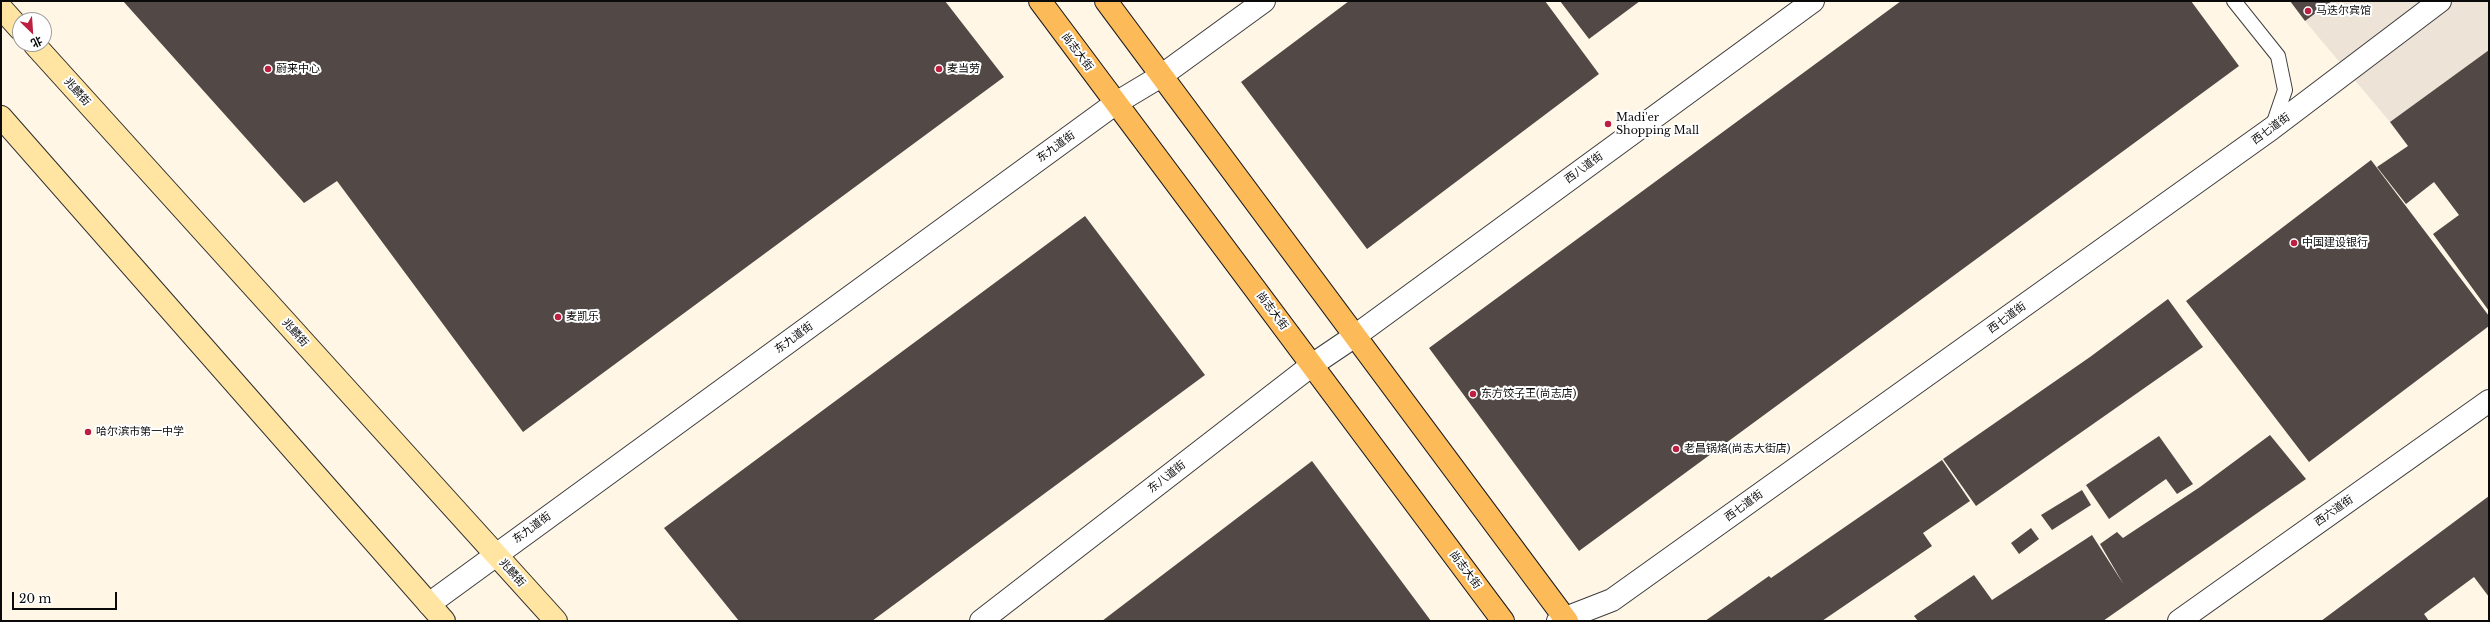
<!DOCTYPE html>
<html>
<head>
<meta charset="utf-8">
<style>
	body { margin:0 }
	#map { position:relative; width:2490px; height:622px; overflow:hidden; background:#fff6e6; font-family:"Libre Baskerville","Noto Sans SC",serif }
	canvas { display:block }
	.frame { position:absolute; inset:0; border:2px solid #0a0a0a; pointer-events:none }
	.north { position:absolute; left:12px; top:12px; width:40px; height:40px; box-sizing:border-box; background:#fff; border:1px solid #9d9d9d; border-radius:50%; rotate:155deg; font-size:11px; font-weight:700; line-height:16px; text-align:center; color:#0a0a0a }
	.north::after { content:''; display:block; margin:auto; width:14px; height:18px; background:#bc1f40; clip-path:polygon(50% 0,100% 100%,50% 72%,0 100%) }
	.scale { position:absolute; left:12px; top:592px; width:105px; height:18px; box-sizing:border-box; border:2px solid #0a0a0a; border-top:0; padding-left:5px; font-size:12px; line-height:14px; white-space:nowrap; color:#0a0a0a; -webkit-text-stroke:3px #fff; paint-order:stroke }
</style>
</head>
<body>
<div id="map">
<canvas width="2490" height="622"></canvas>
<div class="frame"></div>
<div class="north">北</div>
<div class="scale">20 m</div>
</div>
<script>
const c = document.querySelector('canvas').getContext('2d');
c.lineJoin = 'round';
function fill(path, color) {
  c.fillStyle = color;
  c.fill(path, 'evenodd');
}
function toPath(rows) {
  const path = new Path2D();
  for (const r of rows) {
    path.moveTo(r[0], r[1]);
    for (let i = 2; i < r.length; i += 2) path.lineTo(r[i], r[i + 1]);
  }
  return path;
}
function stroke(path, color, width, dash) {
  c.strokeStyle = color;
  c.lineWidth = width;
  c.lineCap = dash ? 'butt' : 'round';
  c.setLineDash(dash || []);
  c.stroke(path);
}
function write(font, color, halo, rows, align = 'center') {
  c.font = font + ' "Libre Baskerville","Noto Sans SC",serif';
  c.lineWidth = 4;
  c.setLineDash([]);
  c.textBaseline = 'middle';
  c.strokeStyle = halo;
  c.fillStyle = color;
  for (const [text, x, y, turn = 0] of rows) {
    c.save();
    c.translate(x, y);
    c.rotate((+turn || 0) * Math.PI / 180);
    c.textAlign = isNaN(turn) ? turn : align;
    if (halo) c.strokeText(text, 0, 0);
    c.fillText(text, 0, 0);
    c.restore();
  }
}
fill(toPath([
	[2332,1,2489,1,2489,50,2390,122,2305,21]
]), '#ede4d7');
fill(toPath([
	[123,1,945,1,1004,77,523,432,337,181,304,203],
	[1349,1,1545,1,1599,74,1367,249,1241,82],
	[1560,1,1640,1,1589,39],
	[1901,1,2191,1,2239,66,1579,551,1429,348],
	[2290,1,2332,1,2305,21],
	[2489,50,2489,311,2433,234,2459,215,2434,182,2406,204,2377,167,2408,146,2390,122],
	[2371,160,2489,316,2489,326,2309,462,2186,301],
	[1085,216,1205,375,872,621,739,621,664,528],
	[2168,299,2203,347,1976,506,1943,459,2090,357],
	[2270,435,2306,479,2103,621,1918,621,1914,616,1974,575,1992,600,2092,535,2124,585,2100,544,2117,532,2123,538,2200,487],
	[2159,436,2193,484,2177,494,2166,479,2109,519,2086,485],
	[1942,460,1970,501,1923,533,1932,546,1822,621,1705,621,1769,576,1771,578],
	[1312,461,1431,621,1102,621],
	[2082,490,2091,505,2052,530,2041,515],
	[2489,496,2489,597,2474,577,2424,614,2429,621,2321,621],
	[2031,528,2039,539,2019,554,2011,543]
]), '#524946');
const lane = toPath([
	[2234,1,2278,56,2285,90,2272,128]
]);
const street = toPath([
	[429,604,1116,103,1161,76,1264,1],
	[981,621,1312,365,1355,336,1813,1],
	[1558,621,1612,600,2271,129,2440,1],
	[2179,621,2489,401]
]);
const secondary = toPath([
	[1,8,20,29],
	[34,44,556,621],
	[1,117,444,621]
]);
const primary = toPath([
	[1040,1,1503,621],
	[1106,1,1567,621]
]);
stroke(lane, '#3d3d3d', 16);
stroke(street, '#3d3d3d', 24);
stroke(secondary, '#2c2c2c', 24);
stroke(primary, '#1b1b1b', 24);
stroke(lane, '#fff', 14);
stroke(street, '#fff', 22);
stroke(secondary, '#ffe5a1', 22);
stroke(primary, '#fdba58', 22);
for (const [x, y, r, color] of [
	[2308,11,4,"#bc1f40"],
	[268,69,4,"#bc1f40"],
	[939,69,4,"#bc1f40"],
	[1608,124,4,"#bc1f40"],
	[2294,243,4,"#bc1f40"],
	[558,317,4,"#bc1f40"],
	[1473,394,4,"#bc1f40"],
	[88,432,4,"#bc1f40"],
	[1676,449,4,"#bc1f40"]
]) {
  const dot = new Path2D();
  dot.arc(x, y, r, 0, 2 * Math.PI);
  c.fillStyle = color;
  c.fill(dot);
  stroke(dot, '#fff', 1.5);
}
write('11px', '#0a0a0a', '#fff', [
	["马迭尔宾馆",2316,11],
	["蔚来中心",276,69],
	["麦当劳",947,69],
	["Madi'er",1616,118],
	["Shopping Mall",1616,131],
	["中国建设银行",2302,243],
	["麦凯乐",566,317],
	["东方饺子王(尚志店)",1481,394],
	["哈尔滨市第一中学",96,432],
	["老昌锅烙(尚志大街店)",1684,449]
], 'left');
write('11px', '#0a0a0a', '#fff', [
	["尚志大街",1077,52,53],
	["兆麟街",77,92,48],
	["西七道街",2271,129,-36],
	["东九道街",1056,147,-36],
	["西八道街",1584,168,-36],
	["尚志大街",1272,311,53],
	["西七道街",2007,318,-36],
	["兆麟街",295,333,48],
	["东九道街",794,338,-36],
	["东八道街",1167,477,-38],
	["西七道街",1744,506,-36],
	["西六道街",2334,511,-35],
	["东九道街",532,528,-36],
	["尚志大街",1465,570,53],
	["兆麟街",512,573,48]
]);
</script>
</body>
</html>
